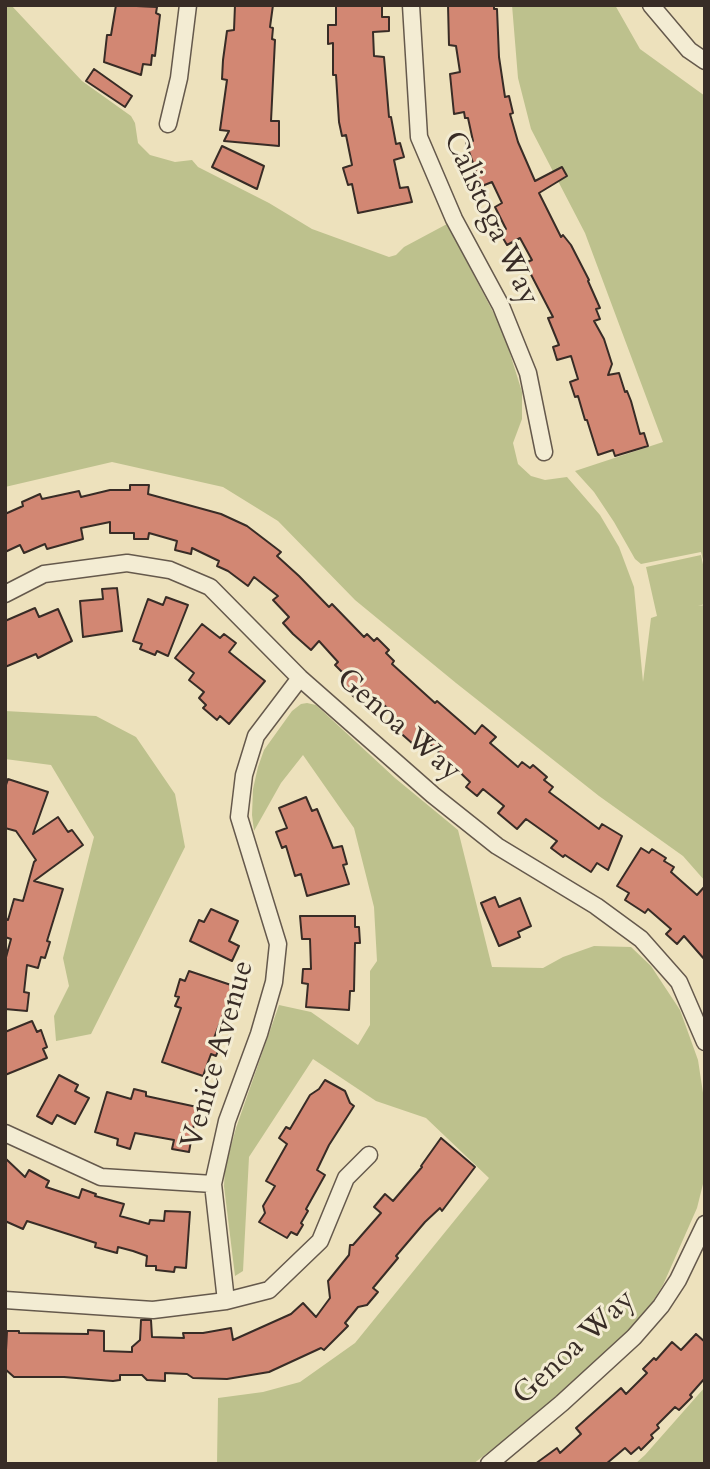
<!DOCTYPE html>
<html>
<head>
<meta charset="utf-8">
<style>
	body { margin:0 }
	#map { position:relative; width:710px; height:1469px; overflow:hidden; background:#ede1bc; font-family:Cardo,serif }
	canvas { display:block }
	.frame { position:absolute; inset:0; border:7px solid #382c26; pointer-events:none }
</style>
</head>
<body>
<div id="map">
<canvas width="710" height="1469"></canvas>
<div class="frame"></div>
</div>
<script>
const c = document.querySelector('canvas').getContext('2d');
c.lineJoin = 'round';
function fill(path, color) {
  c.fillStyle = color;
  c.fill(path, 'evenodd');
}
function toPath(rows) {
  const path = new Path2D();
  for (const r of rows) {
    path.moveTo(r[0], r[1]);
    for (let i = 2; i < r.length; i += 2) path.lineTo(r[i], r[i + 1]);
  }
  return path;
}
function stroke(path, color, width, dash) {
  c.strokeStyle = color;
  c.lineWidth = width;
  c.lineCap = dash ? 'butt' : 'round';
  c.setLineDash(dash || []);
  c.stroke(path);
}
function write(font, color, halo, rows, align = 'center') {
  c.font = font + ' Cardo,serif';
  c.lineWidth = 6;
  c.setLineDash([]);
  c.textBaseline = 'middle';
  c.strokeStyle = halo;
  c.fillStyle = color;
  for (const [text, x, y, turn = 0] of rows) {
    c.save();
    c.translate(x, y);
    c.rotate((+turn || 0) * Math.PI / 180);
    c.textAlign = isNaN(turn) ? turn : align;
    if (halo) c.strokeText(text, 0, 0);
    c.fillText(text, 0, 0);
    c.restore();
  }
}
fill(toPath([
	[5,5,11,5,82,81,131,116,135,123,138,143,150,155,175,162,192,160,198,167,269,203,312,229,389,257,396,255,404,247,447,224,503,331,522,392,522,419,513,443,518,464,531,476,545,480,567,477,600,515,619,547,634,587,643,682,651,618,657,616,646,567,701,555,705,574,705,604,698,606,705,605,705,881,683,856,599,796,456,683,355,600,278,521,223,487,112,462,5,487],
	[512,5,615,5,640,49,705,96,705,568,701,552,641,564,635,559,614,522,594,492,575,471,663,442,585,233,531,129,518,78],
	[307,703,316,705,395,778,458,830,492,967,543,968,563,957,594,946,631,947,651,966,680,1010,698,1060,705,1106,705,1176,697,1208,663,1285,648,1309,631,1328,537,1415,473,1464,217,1464,218,1398,263,1392,300,1382,355,1343,489,1178,426,1118,376,1101,313,1059,249,1157,243,1271,235,1276,224,1186,225,1168,236,1128,279,1005,311,1012,358,1045,370,1025,370,971,377,961,374,907,354,828,303,755,281,783,254,831,252,815,253,789,258,767,264,750,292,711,301,704],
	[5,711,96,716,136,737,175,794,185,847,91,1034,56,1041,54,1016,69,986,63,958,94,837,51,765,5,759],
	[705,1387,705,1464,635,1464,645,1455]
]), '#bdc18d');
const building = toPath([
	[116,5,157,7,156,13,160,15,155,56,152,55,151,65,143,64,141,75,104,62,107,35,111,35,116,5],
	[235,5,273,5,270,27,273,28,272,39,275,40,271,121,279,121,279,146,224,141,229,131,220,130,227,80,222,79,223,60,227,31,234,30,235,5],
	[336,5,382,5,382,17,389,17,389,31,373,32,374,56,384,57,389,117,391,117,396,144,400,143,404,157,394,160,400,188,408,187,412,202,358,213,352,184,348,185,343,168,352,165,346,135,342,136,339,122,336,75,333,75,333,43,328,44,328,25,336,25,336,5],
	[448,5,494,5,494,9,497,9,499,57,505,97,509,96,513,113,510,114,518,142,535,181,562,167,567,176,539,193,561,237,563,235,571,245,589,280,588,281,600,308,596,309,600,319,594,321,604,339,612,364,608,375,619,373,625,392,627,391,631,401,640,434,644,433,648,446,615,456,613,450,598,455,587,420,585,420,578,396,575,397,570,382,578,379,571,356,557,360,553,347,559,345,548,318,553,317,525,263,532,260,520,238,507,245,500,233,506,229,495,207,502,203,492,182,482,186,479,180,466,143,473,141,468,118,465,118,464,112,454,114,450,74,460,72,456,46,449,45,448,5],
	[94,69,132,96,125,107,86,81,94,69],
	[222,146,264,166,257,189,212,167,222,146],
	[130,485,149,485,148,494,221,514,247,526,281,552,277,556,299,576,329,607,332,604,364,637,367,634,374,641,377,638,389,650,386,653,394,661,392,664,435,703,437,701,475,734,482,725,496,737,490,743,518,767,522,762,530,768,533,765,547,777,544,780,553,787,549,792,599,829,602,824,622,836,608,870,597,863,591,872,565,855,563,857,551,848,557,841,526,819,517,829,498,813,504,806,483,789,477,796,466,787,470,782,429,743,422,752,387,721,394,714,366,689,356,699,340,682,346,676,335,665,338,662,319,641,311,650,293,634,283,623,289,617,273,600,278,596,254,577,248,586,228,571,217,566,219,561,192,548,191,554,175,550,177,541,149,533,148,539,134,539,134,533,110,533,110,522,81,528,83,539,47,549,45,544,24,553,20,545,5,552,5,514,23,506,22,502,40,494,42,499,79,491,81,497,110,490,130,490,130,485],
	[117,588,122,631,83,637,80,601,103,599,102,589,117,588],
	[166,597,188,605,168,656,157,651,155,655,140,649,142,644,133,641,148,599,163,605,166,597],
	[35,608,39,617,58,609,72,641,38,658,36,654,5,667,5,621,35,608],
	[202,624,220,638,224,634,236,643,229,652,265,681,229,724,220,716,217,720,203,708,206,705,199,698,204,692,189,680,194,673,175,658,202,624],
	[8,779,48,792,33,834,58,817,68,832,72,830,83,845,34,881,63,889,47,941,50,942,45,958,41,957,38,968,27,965,24,992,29,993,27,1011,5,1009,5,961,11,939,5,937,5,919,8,920,14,899,23,901,34,862,36,860,16,831,5,828,5,788,8,779],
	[306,797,312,811,317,809,333,848,342,846,347,864,343,865,349,884,307,896,301,874,295,876,286,846,282,848,276,832,287,828,279,808,306,797],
	[641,848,649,853,652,849,666,858,664,861,674,867,671,872,697,895,705,886,705,960,684,936,677,944,666,934,671,929,648,909,645,913,625,900,629,893,617,886,641,848],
	[495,897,499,907,520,898,531,926,518,932,520,937,499,946,481,903,495,897],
	[211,909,238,921,229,941,239,946,232,961,190,941,199,920,204,922,211,909],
	[300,916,355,916,355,927,359,927,360,943,355,943,354,991,350,991,349,1010,306,1007,308,984,302,983,303,969,311,969,310,939,302,939,300,916],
	[189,971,240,988,232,1010,226,1007,214,1038,222,1041,216,1056,211,1054,203,1076,162,1062,181,1008,175,1006,179,997,175,996,180,979,185,981,189,971],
	[32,1021,37,1032,41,1030,47,1047,43,1049,47,1058,5,1075,5,1032,32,1021],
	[59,1075,78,1085,75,1091,89,1098,75,1124,57,1115,52,1124,37,1116,59,1075],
	[325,1080,345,1091,350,1103,354,1106,329,1145,317,1170,325,1175,306,1209,308,1211,301,1223,303,1225,297,1235,291,1232,287,1238,259,1222,265,1213,263,1206,275,1186,266,1181,287,1144,279,1138,286,1127,290,1129,310,1095,319,1089,325,1080],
	[134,1089,146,1092,146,1096,197,1107,189,1152,172,1149,174,1140,135,1133,130,1149,117,1145,118,1139,95,1132,107,1092,131,1099,134,1089],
	[441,1138,475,1167,442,1211,440,1208,425,1222,396,1256,398,1258,373,1288,378,1292,367,1305,358,1307,345,1323,348,1326,324,1350,321,1348,269,1372,227,1379,193,1378,187,1374,165,1373,165,1381,147,1380,142,1375,120,1375,120,1380,113,1381,64,1377,14,1377,5,1369,7,1331,19,1331,19,1333,88,1334,88,1330,104,1331,104,1351,132,1352,132,1347,140,1340,141,1320,151,1320,152,1337,184,1338,183,1333,203,1333,231,1328,233,1340,291,1314,303,1303,316,1317,330,1298,328,1281,349,1255,350,1245,353,1245,381,1213,374,1207,385,1194,393,1201,422,1167,421,1166,441,1138],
	[5,1158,25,1177,29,1170,49,1181,46,1187,79,1198,82,1189,96,1194,95,1196,124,1204,120,1216,149,1224,150,1220,164,1221,165,1211,190,1212,186,1268,175,1267,174,1272,156,1270,156,1266,146,1266,147,1256,133,1251,118,1247,117,1253,95,1247,96,1243,27,1221,23,1229,5,1221,5,1158],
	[696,1334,705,1342,705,1378,690,1395,692,1397,679,1410,675,1407,657,1425,659,1428,651,1435,653,1438,641,1450,639,1447,631,1454,625,1448,606,1464,535,1464,557,1448,560,1453,581,1434,576,1428,621,1388,626,1394,647,1373,643,1369,654,1358,656,1360,672,1342,681,1350,696,1334]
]);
fill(building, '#d28773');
stroke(building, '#382c26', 2);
const minor = toPath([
	[411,5,419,137,454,219,501,306,528,373,544,452],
	[651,5,689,50,705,61],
	[168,124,179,78,188,5],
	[5,594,44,574,127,563,170,570,210,587,300,678,433,795,497,846,596,906,641,939,679,982,705,1042],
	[5,1133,101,1177,213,1184],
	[5,1300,153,1310,226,1301,269,1290,320,1241,346,1178,369,1155],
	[226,1301,213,1184,227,1121,259,1034,274,982,278,944,239,817,244,775,256,736,300,678],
	[489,1464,562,1403,634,1337,661,1306,678,1280,705,1224]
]);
stroke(minor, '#65594c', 19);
stroke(minor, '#f3ecd3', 16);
write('30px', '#382c26', '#f3ecd3', [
	["Calistoga Way",490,219,65],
	["Genoa Way",398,726,41],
	["Venice Avenue",219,1055,-74],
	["Genoa Way",575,1348,-43]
]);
</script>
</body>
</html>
